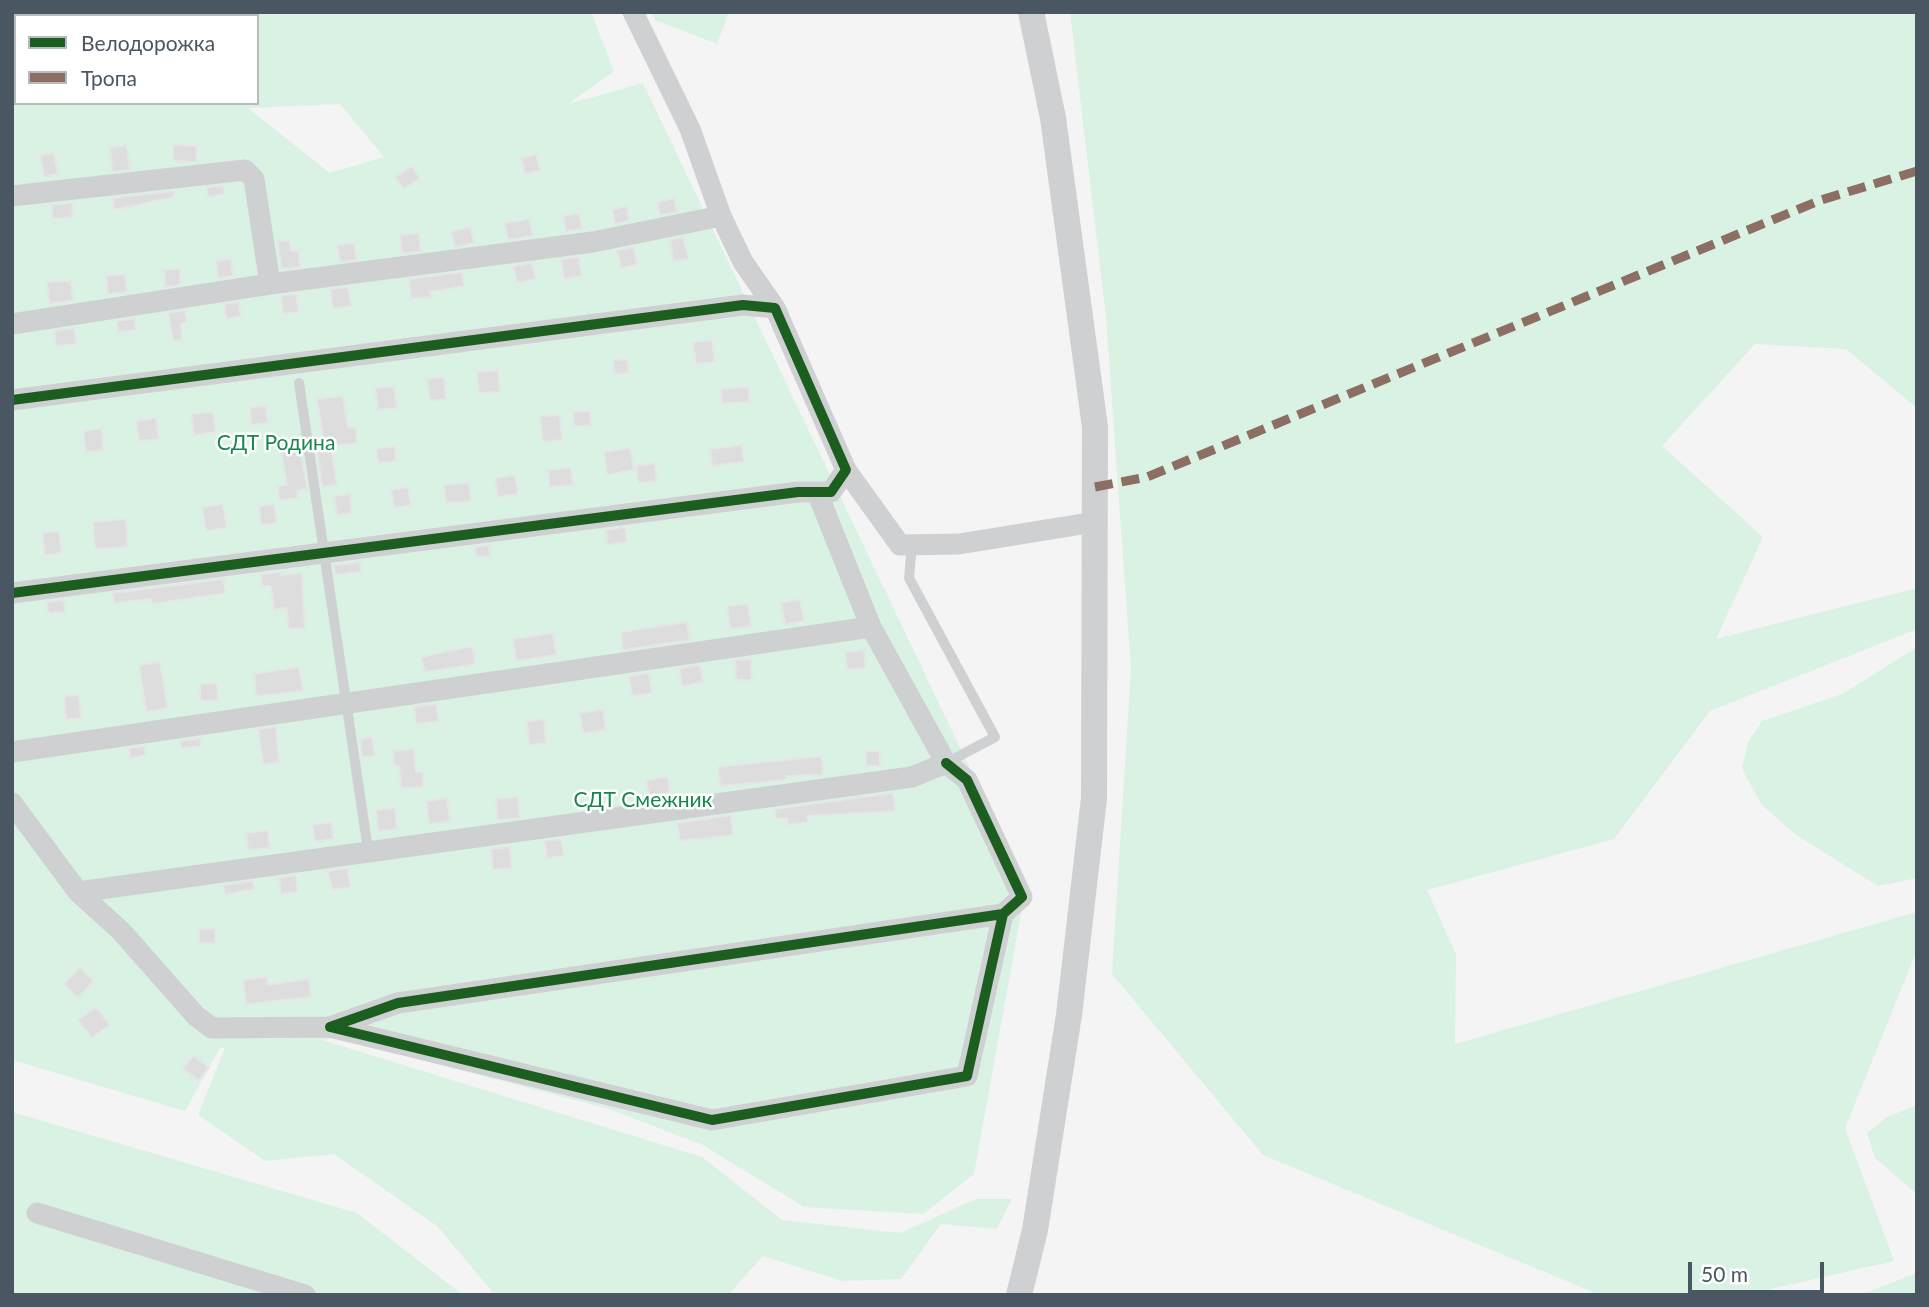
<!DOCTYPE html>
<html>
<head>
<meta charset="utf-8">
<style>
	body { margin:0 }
	#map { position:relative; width:1929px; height:1307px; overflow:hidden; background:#f4f4f4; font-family:Lato,sans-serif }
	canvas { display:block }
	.frame { position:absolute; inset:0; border:14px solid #4a5661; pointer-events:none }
	.legend { position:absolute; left:14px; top:14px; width:245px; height:91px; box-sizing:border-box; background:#fff; border:2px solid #b7bbc0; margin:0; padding:9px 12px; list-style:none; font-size:21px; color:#4a5661 }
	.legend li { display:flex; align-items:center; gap:14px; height:35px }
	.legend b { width:35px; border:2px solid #b7bbc0 }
	.scale { position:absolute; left:1688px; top:1262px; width:136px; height:32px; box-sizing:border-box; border:4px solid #4a5661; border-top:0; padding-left:9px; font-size:21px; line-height:24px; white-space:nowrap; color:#4a5661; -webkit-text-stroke:5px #fff; paint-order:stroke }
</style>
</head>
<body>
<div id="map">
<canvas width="1929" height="1307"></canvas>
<div class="frame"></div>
<ul class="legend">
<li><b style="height:9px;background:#1b5e20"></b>Велодорожка</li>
<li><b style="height:9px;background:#8d6e63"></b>Тропа</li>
</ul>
<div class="scale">50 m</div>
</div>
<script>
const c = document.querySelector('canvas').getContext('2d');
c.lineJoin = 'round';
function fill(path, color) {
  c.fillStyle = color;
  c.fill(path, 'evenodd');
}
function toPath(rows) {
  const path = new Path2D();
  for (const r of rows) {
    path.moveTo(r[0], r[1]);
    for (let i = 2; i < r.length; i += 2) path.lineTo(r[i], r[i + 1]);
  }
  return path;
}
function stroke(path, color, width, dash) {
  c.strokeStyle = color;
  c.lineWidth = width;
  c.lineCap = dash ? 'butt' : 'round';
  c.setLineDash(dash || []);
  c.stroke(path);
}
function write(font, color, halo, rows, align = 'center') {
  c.font = font + ' Lato,sans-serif';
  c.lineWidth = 5;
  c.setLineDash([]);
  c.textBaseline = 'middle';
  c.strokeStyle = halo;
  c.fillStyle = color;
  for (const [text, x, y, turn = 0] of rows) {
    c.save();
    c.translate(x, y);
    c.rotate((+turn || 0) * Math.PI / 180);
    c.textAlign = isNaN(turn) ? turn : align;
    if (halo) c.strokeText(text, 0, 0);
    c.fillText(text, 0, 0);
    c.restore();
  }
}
fill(toPath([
	[160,12,591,12,614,71,568,104,643,83,1026,886,974,1174,923,1214,804,1207,703,1145,609,1109,337,1038,322,1040,702,1157,782,1220,900,1233,976,1199,1012,1199,997,1229,941,1224,901,1279,842,1281,763,1256,728,1295,495,1295,437,1226,334,1154,265,1161,198,1115,225,1048,220,1048,185,1111,12,1060,12,66,16,65,16,103,257,103,257,16,162,16],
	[340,104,384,157,330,173,248,108],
	[651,12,729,12,717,44,655,20],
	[1070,12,1917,12,1917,408,1846,349,1755,344,1662,446,1763,537,1716,639,1917,588,1917,629,1710,711,1614,839,1427,890,1456,954,1455,1044,1917,912,1917,950,1845,1128,1894,1261,1744,1295,1600,1295,1263,1155,1112,974,1131,669,1106,317],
	[1917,647,1917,878,1878,886,1795,834,1762,805,1742,769,1748,742,1762,721,1842,694],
	[1917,1105,1917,1194,1875,1158,1867,1133,1887,1117],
	[12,1112,357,1213,463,1295,12,1295],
	[1917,1270,1917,1295,1860,1295,1914,1274]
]), '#d9f2e3');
const building = toPath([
	[127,145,130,170,112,172,110,147,127,145],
	[173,145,197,146,196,162,173,161,173,145],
	[54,153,58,174,44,177,40,155,54,153],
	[536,154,540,170,525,174,521,158,536,154],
	[412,166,420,179,404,189,395,177,412,166],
	[223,186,225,194,208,197,207,187,223,186],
	[173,191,174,197,114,210,113,198,173,191],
	[674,198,677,212,660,215,657,202,674,198],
	[72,203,73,217,53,219,51,205,72,203],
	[627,206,629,221,615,224,612,209,627,206],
	[579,213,582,229,566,231,563,216,579,213],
	[529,219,533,236,508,240,504,223,529,219],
	[470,227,474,243,455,247,451,231,470,227],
	[419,233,421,251,402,254,400,235,419,233],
	[683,237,689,259,673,261,670,240,683,237],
	[289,240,291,251,299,250,300,267,281,269,278,241,289,240],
	[354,243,357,260,340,262,337,245,354,243],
	[634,247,637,265,621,268,617,250,634,247],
	[579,257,582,276,564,279,561,259,579,257],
	[231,259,233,276,218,278,216,261,231,259],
	[532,263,536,279,517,283,513,266,532,263],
	[180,269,180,285,165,287,164,270,180,269],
	[462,272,464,286,430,292,431,297,411,299,409,279,462,272],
	[125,274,127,292,108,294,106,276,125,274],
	[71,281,73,301,49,303,47,282,71,281],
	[348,287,352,306,333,309,330,289,348,287],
	[296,294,299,312,283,314,281,296,296,294],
	[239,302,241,316,226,319,224,304,239,302],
	[185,310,187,322,181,324,182,340,173,341,168,313,185,310],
	[135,318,136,330,118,332,117,321,135,318],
	[75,328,76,344,56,346,54,331,75,328],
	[712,340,715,362,696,364,693,342,712,340],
	[627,359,629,373,615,374,613,360,627,359],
	[498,370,500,392,479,393,477,372,498,370],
	[444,377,446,399,430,401,427,379,444,377],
	[394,386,397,408,378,410,375,388,394,386],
	[749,387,749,402,722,403,721,389,749,387],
	[343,396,348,428,356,427,357,443,331,446,337,485,322,487,315,437,323,437,317,399,343,396],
	[266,406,268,423,251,425,250,407,266,406],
	[590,411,591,426,574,426,573,412,590,411],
	[213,412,216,432,194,435,191,414,213,412],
	[560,415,562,440,543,442,540,416,560,415],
	[156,418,159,439,139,441,136,421,156,418],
	[102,428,103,450,86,452,83,431,102,428],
	[295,438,299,438,307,489,297,490,298,498,279,500,278,486,287,485,279,440,295,438],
	[742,445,744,462,712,466,710,449,742,445],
	[395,446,396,461,378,463,376,449,395,446],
	[630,448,634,470,607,475,604,452,630,448],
	[655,463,657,481,638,483,636,466,655,463],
	[571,468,573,485,549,487,548,470,571,468],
	[515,475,518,494,498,497,495,478,515,475],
	[469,483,471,501,446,503,444,485,469,483],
	[408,487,411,505,394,508,391,490,408,487],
	[350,494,352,513,337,515,334,496,350,494],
	[223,504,227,528,206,531,202,507,223,504],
	[274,504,277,523,261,525,259,506,274,504],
	[126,519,128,547,95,549,93,522,126,519],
	[625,527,627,542,607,545,606,530,625,527],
	[59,531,62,553,45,555,42,533,59,531],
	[489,545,490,556,476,557,475,547,489,545],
	[360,562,361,572,335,575,334,565,360,562],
	[281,572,281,575,302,573,305,628,288,629,287,608,274,610,271,586,262,586,261,574,281,572],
	[223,579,226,593,152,604,151,599,114,603,113,593,223,579],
	[800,599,804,621,785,625,781,603,800,599],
	[64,600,65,612,48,613,47,602,64,600],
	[748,604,751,626,730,629,727,606,748,604],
	[687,622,690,640,623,650,621,632,687,622],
	[553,633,556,655,516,661,513,639,553,633],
	[472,646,476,664,425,672,421,657,472,646],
	[864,650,866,668,847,670,845,652,864,650],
	[751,659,752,680,736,680,735,660,751,659],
	[160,662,168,708,146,712,139,665,160,662],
	[700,665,703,682,682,686,679,668,700,665],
	[299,667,303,691,256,696,254,674,299,667],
	[649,673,652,693,632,696,629,676,649,673],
	[217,683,218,700,200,701,200,684,217,683],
	[79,695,81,718,66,720,64,696,79,695],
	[436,704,439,721,416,724,414,707,436,704],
	[603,709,606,730,583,733,580,713,603,709],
	[544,719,546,743,529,745,527,721,544,719],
	[276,727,279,762,263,764,258,729,276,727],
	[372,737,375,756,362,757,360,739,372,737],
	[200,738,201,746,181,748,180,741,200,738],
	[144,746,146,755,130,758,129,748,144,746],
	[414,749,416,772,423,772,423,787,401,788,399,766,394,766,393,751,414,749],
	[866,751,880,751,880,766,866,766,866,751],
	[822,756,823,775,786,776,786,780,720,786,718,767,822,756],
	[668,777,670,793,649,796,646,780,668,777],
	[893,793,895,811,807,816,808,822,788,825,787,818,776,819,775,809,893,793],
	[518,797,520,818,497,820,496,799,518,797],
	[447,798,450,821,429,824,426,801,447,798],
	[395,808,397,829,378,831,376,810,395,808],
	[731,815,733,835,680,841,677,823,731,815],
	[331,822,334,839,315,842,312,825,331,822],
	[268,830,270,848,248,850,246,833,268,830],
	[561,839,564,856,547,858,545,841,561,839],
	[510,847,512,868,493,870,491,849,510,847],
	[347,868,351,887,332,890,328,871,347,868],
	[296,875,298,892,281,894,279,878,296,875],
	[252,881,254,889,225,895,223,885,252,881],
	[199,929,215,929,215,943,199,943,199,929],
	[80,967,94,981,78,998,64,984,80,967],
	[267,977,268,985,309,979,311,997,246,1004,243,980,267,977],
	[96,1007,110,1025,92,1038,78,1020,96,1007],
	[194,1055,209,1068,198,1081,183,1068,194,1055]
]);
fill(building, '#ddddde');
stroke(building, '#e5e6e7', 2);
stroke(toPath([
	[299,383,368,850],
	[912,545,909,578,995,737,946,763]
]), '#ced0d2', 10);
stroke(toPath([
	[633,12,690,129,721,216,743,262,775,308],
	[12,196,245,170,254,179,270,284,12,324],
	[270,284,593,242,721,216],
	[12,400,743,305,775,308,846,470,831,492,798,492,12,593],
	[846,470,900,545,959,544,1095,522],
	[12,752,871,627,817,492],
	[946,763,967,780,1022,897,1003,914,398,1003,330,1027,712,1120,967,1076,1003,914],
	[12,803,78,892,912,777,946,763,871,627],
	[78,892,121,931,196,1016,212,1028,330,1027],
	[37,1213,305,1295]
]), '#ced0d2', 21);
stroke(toPath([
	[1019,1295,1035,1230,1069,1015,1094,798,1095,427,1053,118,1031,12]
]), '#ced0d2', 26);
stroke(toPath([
	[1095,487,1147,477,1821,200,1917,171]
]), '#8d6e63', 9, [18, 9]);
stroke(toPath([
	[12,400,743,305,775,308,846,470,831,492,798,492,12,593],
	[946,763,967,780,1022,897,1003,914,398,1003,330,1027,712,1120,967,1076,1003,914]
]), '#1b5e20', 10);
write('21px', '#17864f', '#fff', [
	["СДТ Родина",276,443],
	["СДТ Смежник",643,800]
]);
</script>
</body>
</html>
